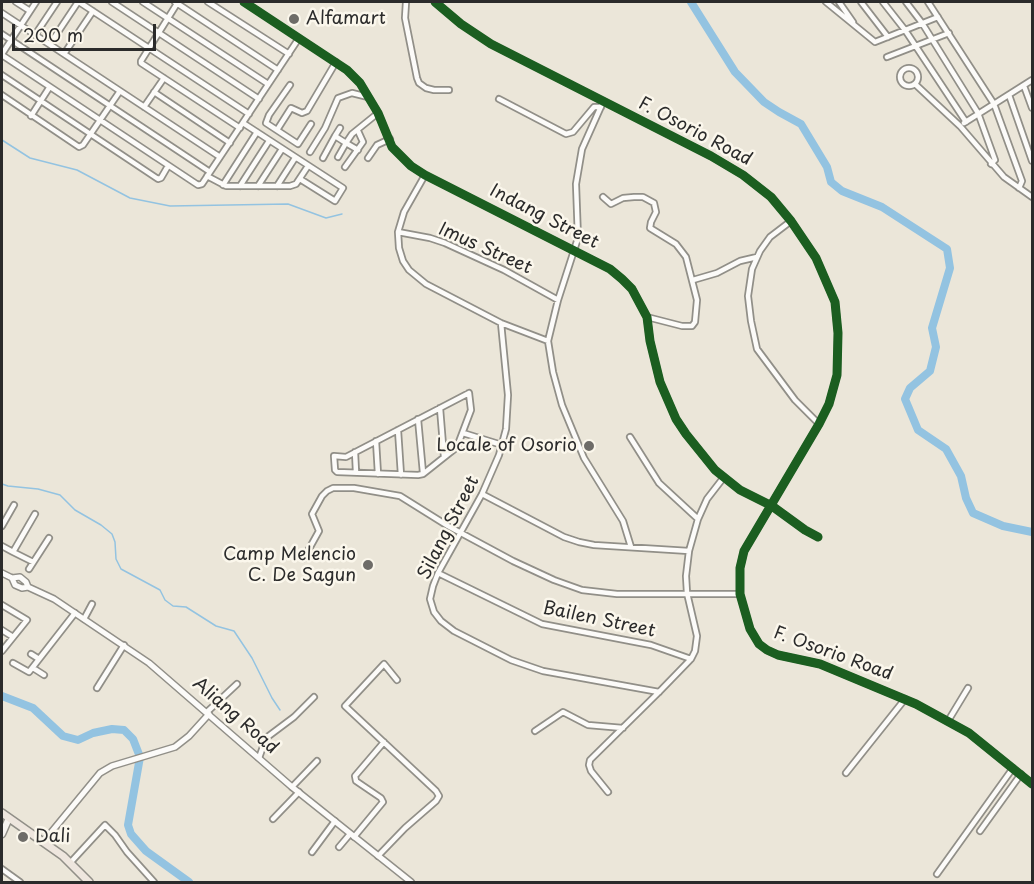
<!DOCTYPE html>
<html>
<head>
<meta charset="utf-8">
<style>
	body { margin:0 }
	#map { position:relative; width:1034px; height:884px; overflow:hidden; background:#ebe6d9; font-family:"Playpen Sans",sans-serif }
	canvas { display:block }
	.frame { position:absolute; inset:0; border:3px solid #2b2b2b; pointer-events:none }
	.scale { position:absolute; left:12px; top:24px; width:144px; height:27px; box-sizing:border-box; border:3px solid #2b2b2b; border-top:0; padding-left:8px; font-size:18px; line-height:21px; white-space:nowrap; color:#2b2b2b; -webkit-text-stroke:4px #fbf7ec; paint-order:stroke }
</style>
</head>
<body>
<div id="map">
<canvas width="1034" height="884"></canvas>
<div class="frame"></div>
<div class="scale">200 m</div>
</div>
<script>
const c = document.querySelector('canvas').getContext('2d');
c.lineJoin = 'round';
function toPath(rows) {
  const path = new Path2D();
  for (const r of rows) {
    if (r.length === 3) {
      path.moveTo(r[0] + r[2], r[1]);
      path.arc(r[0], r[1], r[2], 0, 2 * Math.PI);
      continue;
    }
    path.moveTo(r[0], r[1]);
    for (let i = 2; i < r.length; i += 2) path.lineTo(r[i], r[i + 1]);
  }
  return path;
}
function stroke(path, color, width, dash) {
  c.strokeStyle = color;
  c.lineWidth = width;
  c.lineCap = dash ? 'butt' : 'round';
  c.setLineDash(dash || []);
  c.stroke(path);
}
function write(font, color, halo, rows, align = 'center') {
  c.font = font + ' "Playpen Sans",sans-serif';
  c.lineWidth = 5;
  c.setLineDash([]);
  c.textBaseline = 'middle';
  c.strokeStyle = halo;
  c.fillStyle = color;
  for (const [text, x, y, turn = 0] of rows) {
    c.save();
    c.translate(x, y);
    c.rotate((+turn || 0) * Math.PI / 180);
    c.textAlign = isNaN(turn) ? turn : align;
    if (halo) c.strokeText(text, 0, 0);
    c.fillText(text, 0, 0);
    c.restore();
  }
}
stroke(toPath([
	[2,140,30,158,77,170,130,198,170,206,288,204,326,218,342,214],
	[2,484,8,486,38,489,60,495,75,510,101,525,112,534,115,542,116,559,121,569,160,590,165,600,173,606,186,607,216,626,234,631,252,658,272,698,280,710]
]), '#93c3e1', 1.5);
stroke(toPath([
	[691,2,735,72,764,102,779,112,801,124,827,167,831,182,842,191,882,207,947,249,950,268,932,328,936,347,930,371,910,388,905,399,918,430,946,449,961,476,966,498,973,513,1003,526,1032,532],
	[2,696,33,708,63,736,78,740,93,733,112,729,124,730,133,739,140,757,128,825,131,834,146,851,189,882]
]), '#93c3e1', 8);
const minor = toPath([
	[16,2,30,11],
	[79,2,249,114],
	[112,2,259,99],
	[143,2,268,84],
	[175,2,278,70],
	[178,2,141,61,141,63,240,128],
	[208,2,289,54],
	[244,2,347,70,360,83,378,113,392,147,411,166,425,175,610,269,622,279,632,289,647,317,650,341,660,382,676,419,686,434,715,470,740,490,772,506,805,530,818,537],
	[406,2,405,18,417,78,419,83,426,88,434,90,449,90],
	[826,2,875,42,938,17],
	[839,2,853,22],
	[861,2,888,37],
	[883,2,905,30,966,122],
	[906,2,922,23,978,113,995,160,991,164],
	[928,2,994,104,1022,181,1019,188],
	[2,13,220,157],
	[2,34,210,172],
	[35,35,57,2],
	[50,44,78,2],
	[2,54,36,2],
	[64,54,93,11],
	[2,55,198,185,202,184,220,157,299,38],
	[887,57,949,33],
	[909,77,9],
	[2,75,158,179,161,178,168,166],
	[915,84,960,126,1004,177,1032,197],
	[290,85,269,115,266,123,298,144,311,124],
	[1024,86,1032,108],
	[154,92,230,143],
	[2,95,79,147,83,145,120,91],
	[1009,95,1032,161],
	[499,99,566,134,573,132,594,107,601,107],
	[603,102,582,149,576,184,578,238,558,300,548,341,553,372,562,405,584,458,623,521,631,547],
	[144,107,164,78],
	[31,116,49,88],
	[243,123,343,188,335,201,300,179],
	[964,123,1032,80],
	[277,130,291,108,302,113,307,111,336,62],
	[335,136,340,128],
	[358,150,346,143,352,134,378,113],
	[310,152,325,128,338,98,352,93,368,97],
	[323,158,335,136,346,143,338,157],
	[368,158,377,145,390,139],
	[345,167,363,142,358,131],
	[425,175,404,212,398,232,399,248,403,261,409,270,426,284,501,323,548,341],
	[207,176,226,186,290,186,296,184,308,166],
	[223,185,257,132],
	[240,186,269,141],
	[258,186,282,149],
	[277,186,295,158],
	[603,197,611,204,623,198,634,197,643,197,654,203,656,212,651,222,650,228,676,244,686,257,697,300,695,322,692,326,682,326,647,317],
	[791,221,770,237,760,251,752,269,748,296,751,321,757,349,795,400,819,424],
	[398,232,430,238,445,243,504,270,558,300],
	[693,280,717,273,740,261,757,257],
	[501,323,508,395,506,429,499,455,482,494,438,573,433,586,430,599,434,612,441,621,454,631,511,660,543,671,659,692],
	[469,393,471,410,457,447,423,474,418,475,337,472,335,470,334,456,346,457,469,393],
	[440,408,444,457],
	[418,419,423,473],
	[398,430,401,475],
	[463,433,502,445],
	[630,437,659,483,698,519],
	[376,441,378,474],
	[355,452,356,472],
	[482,494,564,537,579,542,594,545,689,551],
	[2,526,14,505],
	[2,546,13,552,35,514],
	[13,552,33,562],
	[304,558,319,531,312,514,322,496,327,491,333,488,354,488,400,496,448,526,513,561,554,580,582,590,617,594,740,594],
	[29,569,49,538],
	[438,573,542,624,651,645,691,659],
	[2,605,27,620,2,651],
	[84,619,92,604],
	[2,630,13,637],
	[31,654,39,659],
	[13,663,29,672,75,613],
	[33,668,44,675],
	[97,688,124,645],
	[207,712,237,684],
	[948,721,968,688],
	[535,731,563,712,588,725,623,728],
	[259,758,266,738,294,717,314,697],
	[846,773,905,699],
	[292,787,317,761],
	[608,792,591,771,589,765,590,760,659,692,691,659,695,651,697,636,687,593,686,576,689,551,698,519,707,499,724,477],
	[273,819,299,792],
	[980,831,1021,774],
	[354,837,383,802,381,798,356,781,355,776,384,742],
	[339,847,350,834],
	[312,852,335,821],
	[378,856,405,828,436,801,439,796,436,791,345,706,384,664,397,680],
	[70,863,105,825,115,835,127,852,154,882],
	[2,869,20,882],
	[937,874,1013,768]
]);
const tertiary = toPath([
	[435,2,461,24,491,44,711,156,743,175,771,197,791,221,816,258,835,302,838,333,837,375,829,404,819,424,744,551,740,568,740,594,750,629,759,644,767,650,778,655,820,664,916,704,969,733,1032,784],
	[2,573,12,578,20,577,26,582,28,587],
	[12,578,15,585,22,588,28,587,54,599,149,663,292,787,411,882],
	[44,841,100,773,112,766,175,747,189,736,209,714]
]);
const secondary = toPath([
	[2,834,9,818]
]);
const primary = toPath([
	[2,813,63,856,89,882]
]);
stroke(minor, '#918f88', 8);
stroke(tertiary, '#918f88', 8);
stroke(secondary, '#918f88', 9);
stroke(primary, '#918f88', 10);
stroke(minor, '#fcfbf9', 4.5);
stroke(tertiary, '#fcfbf9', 5);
stroke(secondary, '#f6f3ef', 6);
stroke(primary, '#eee6de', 7);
stroke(toPath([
	[244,2,347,70,360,83,378,113,392,147,411,166,425,175,610,269,622,279,632,289,647,317,650,341,660,382,676,419,686,434,715,470,740,490,772,506,805,530,818,537],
	[435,2,461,24,491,44,711,156,743,175,771,197,791,221,816,258,835,302,838,333,837,375,829,404,819,424,744,551,740,568,740,594,750,629,759,644,767,650,778,655,820,664,916,704,969,733,1032,784]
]), '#1b5e20', 9);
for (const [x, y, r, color] of [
	[294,19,6,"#6e6c68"],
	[589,446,6,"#6e6c68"],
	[368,565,6,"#6e6c68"],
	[23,837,6,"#6e6c68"]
]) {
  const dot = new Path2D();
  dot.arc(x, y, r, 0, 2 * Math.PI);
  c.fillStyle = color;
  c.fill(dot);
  stroke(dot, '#fbf7ec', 2);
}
write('18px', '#2b2b2b', '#fbf7ec', [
	["Alfamart",306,19],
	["Locale of Osorio",577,446,"right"],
	["Camp Melencio",356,555,"right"],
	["C. De Sagun",356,576,"right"],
	["Dali",35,837]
], 'left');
write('18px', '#2b2b2b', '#fbf7ec', [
	["F. Osorio Road",695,132,28],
	["Indang Street",544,217,27],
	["Imus Street",485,249,24],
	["Silang Street",449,528,-63],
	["Bailen Street",599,620,12],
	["F. Osorio Road",833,654,20],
	["Aliang Road",235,716,41]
]);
</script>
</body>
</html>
